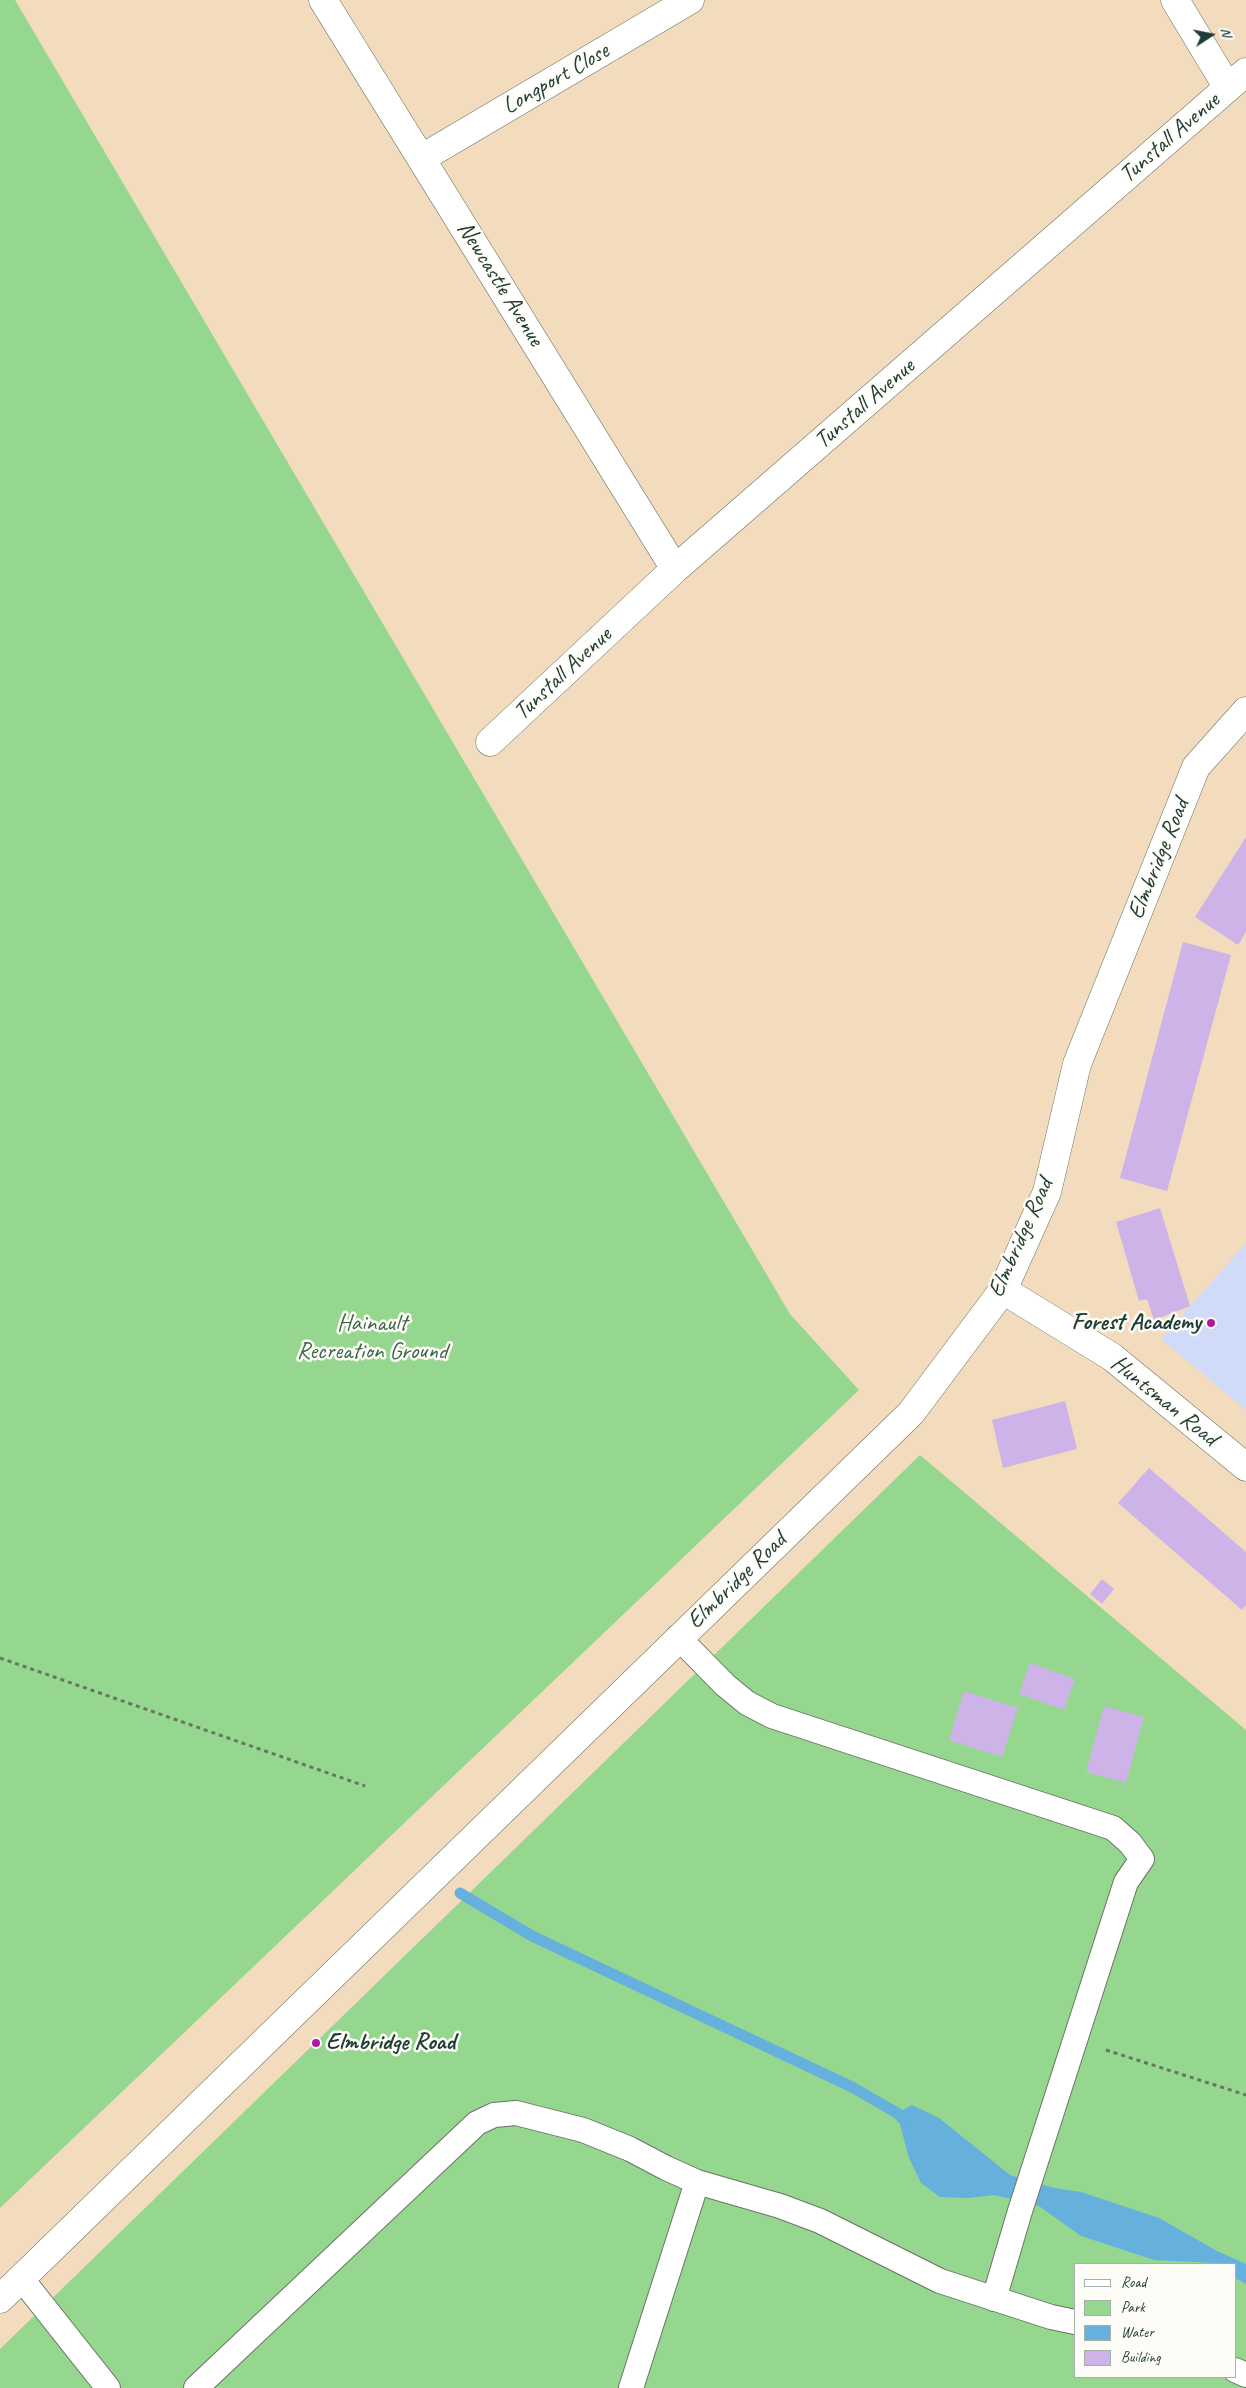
<!DOCTYPE html>
<html>
<head>
<meta charset="utf-8">
<style>
	body { margin:0 }
	#map { position:relative; width:1246px; height:2388px; overflow:hidden; background:#f3dcbd; font-family:Caveat,sans-serif }
	canvas { display:block }
	.legend { position:absolute; left:1074px; top:2263px; width:162px; height:115px; box-sizing:border-box; background:#fdfcf7; border:1px solid #a4b0a9; margin:0; padding:6px 9px; list-style:none; font-size:15px; color:#1f3d34 }
	.legend li { display:flex; align-items:center; gap:10px; height:25px }
	.legend b { width:25px; border:1px solid #a4b0a9 }
	.north { position:absolute; left:1186px; top:10px; width:50px; height:50px; -webkit-text-stroke:4px #fdfcf7; paint-order:stroke; rotate:79deg; font-size:14px; font-weight:700; line-height:20px; text-align:center; color:#1f3d34 }
	.north::after { content:''; display:block; margin:auto; width:18px; height:22px; background:#1f3d34; clip-path:polygon(50% 0,100% 100%,50% 72%,0 100%) }
</style>
</head>
<body>
<div id="map">
<canvas width="1246" height="2388"></canvas>
<ul class="legend">
<li><b style="height:6px;background:#fff"></b>Road</li>
<li><b style="height:14px;background:#95d78e"></b>Park</li>
<li><b style="height:14px;background:#66b0de"></b>Water</li>
<li><b style="height:14px;background:#cdb3e7"></b>Building</li>
</ul>
<div class="north">N</div>
</div>
<script>
const c = document.querySelector('canvas').getContext('2d');
c.lineJoin = 'round';
function fill(path, color) {
  c.fillStyle = color;
  c.fill(path, 'evenodd');
}
function toPath(rows) {
  const path = new Path2D();
  for (const r of rows) {
    path.moveTo(r[0], r[1]);
    for (let i = 2; i < r.length; i += 2) path.lineTo(r[i], r[i + 1]);
  }
  return path;
}
function stroke(path, color, width, dash) {
  c.strokeStyle = color;
  c.lineWidth = width;
  c.lineCap = dash ? 'butt' : 'round';
  c.setLineDash(dash || []);
  c.stroke(path);
}
function write(font, color, halo, rows, align = 'center') {
  c.font = font + ' Caveat,sans-serif';
  c.lineWidth = 5;
  c.setLineDash([]);
  c.textBaseline = 'middle';
  c.strokeStyle = halo;
  c.fillStyle = color;
  for (const [text, x, y, turn = 0] of rows) {
    c.save();
    c.translate(x, y);
    c.rotate((+turn || 0) * Math.PI / 180);
    c.textAlign = isNaN(turn) ? turn : align;
    if (halo) c.strokeText(text, 0, 0);
    c.fillText(text, 0, 0);
    c.restore();
  }
}
fill(toPath([
	[1246,1243,1246,1410,1161,1339]
]), '#d0daf9');
fill(toPath([
	[0,0,15,0,790,1314,859,1390,0,2208],
	[920,1455,1246,1730,1246,2388,0,2388,0,2349],
	[1075,2264,1235,2264,1235,2377,1075,2377]
]), '#95d78e');
fill(toPath([
	[912,2105,939,2118,1010,2175,1054,2188,1081,2192,1159,2218,1217,2251,1246,2264,1246,2284,1235,2278,1235,2264,1154,2260,1081,2236,1039,2206,994,2195,968,2198,940,2197,921,2183,909,2158,897,2113]
]), '#66b0de');
stroke(toPath([
	[460,1893,532,1936,852,2087,897,2113,906,2122]
]), '#66b0de', 11);
fill(toPath([
	[1246,837,1246,932,1238,945,1195,917],
	[1183,942,1231,955,1167,1191,1120,1178],
	[1160,1208,1190,1306,1154,1320,1147,1299,1139,1301,1116,1222],
	[1065,1401,1077,1449,1003,1468,992,1420],
	[1149,1468,1246,1552,1246,1605,1242,1610,1118,1503],
	[1102,1579,1114,1589,1102,1604,1090,1594],
	[1030,1663,1075,1679,1064,1710,1019,1694],
	[964,1691,1018,1708,1002,1757,949,1740],
	[1104,1706,1144,1717,1126,1783,1086,1772]
]), '#cdb3e7');
const lane = toPath([
	[678,1637,725,1685,747,1703,772,1716,1113,1828,1130,1843,1142,1859,1126,1882,1020,2211,994,2299],
	[21,2278,108,2388],
	[1235,2370,1246,2375],
	[196,2388,477,2123,494,2115,516,2113,583,2130,630,2149,666,2168,697,2182,780,2206,820,2221,940,2281,1051,2317,1075,2322],
	[631,2388,697,2182]
]);
const street = toPath([
	[323,0,675,569],
	[1175,0,1228,88],
	[422,158,690,0],
	[490,742,675,569,1246,72],
	[1003,1290,1112,1357,1246,1467]
]);
const secondary = toPath([
	[0,2299,911,1413,1003,1290,1047,1192,1077,1064,1196,767,1246,711]
]);
stroke(lane, '#697564', 26);
stroke(street, '#697564', 29);
stroke(secondary, '#697564', 29);
stroke(toPath([
	[0,1658,365,1786],
	[1106,2050,1246,2095]
]), '#697564', 3, [4, 4]);
stroke(lane, '#fff', 24);
stroke(street, '#fff', 28);
stroke(secondary, '#fff', 28);
for (const [x, y, r, color] of [
	[1211,1323,5,"#b5179e"],
	[316,2043,5,"#b5179e"]
]) {
  const dot = new Path2D();
  dot.arc(x, y, r, 0, 2 * Math.PI);
  c.fillStyle = color;
  c.fill(dot);
  stroke(dot, '#fdfcf7', 2);
}
write('24px', '#1f3d34', '#fdfcf7', [
	["Longport Close",556,79,-30],
	["Tunstall Avenue",1170,138,-41],
	["Newcastle Avenue",500,284,58],
	["Tunstall Avenue",865,404,-41],
	["Tunstall Avenue",563,674,-43],
	["Elmbridge Road",1159,859,-68],
	["Elmbridge Road",1021,1238,-66],
	["Huntsman Road",1164,1401,39],
	["Elmbridge Road",737,1581,-44]
]);
write('bold 24px', '#1f3d34', '#fdfcf7', [
	["Forest Academy",1201,1323],
	["Elmbridge Road",326,2043,"left"]
], 'right');
write('24px', '#3c644a', '#fdfcf7', [
	["Hainault",372,1324],
	["Recreation Ground",372,1352]
]);
</script>
</body>
</html>
